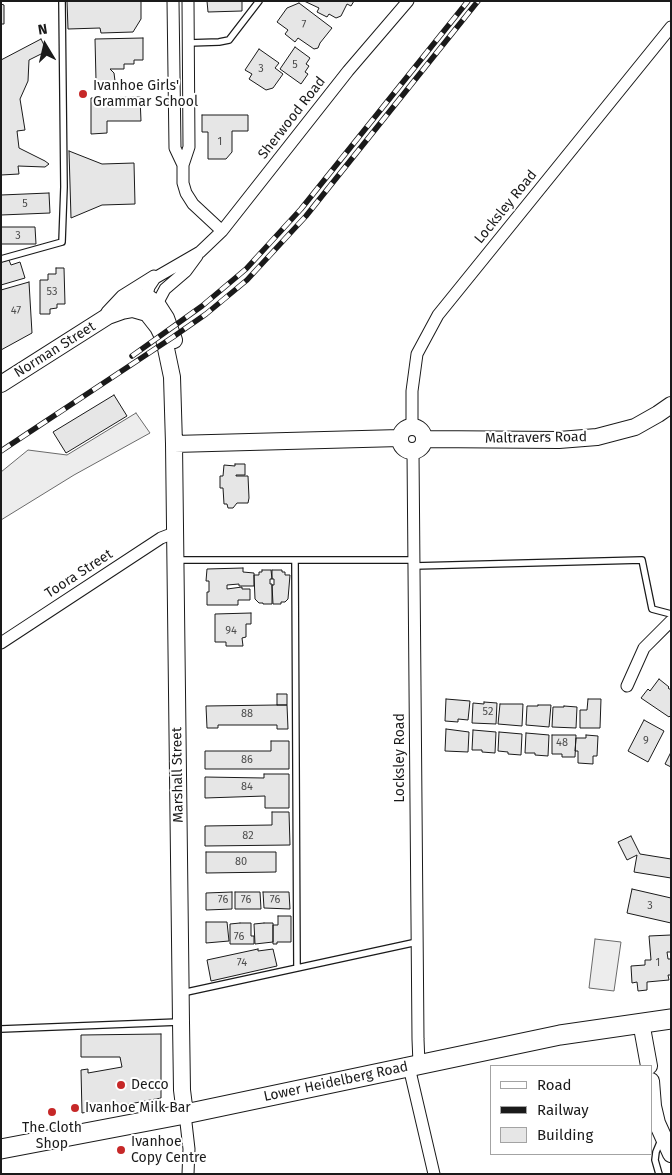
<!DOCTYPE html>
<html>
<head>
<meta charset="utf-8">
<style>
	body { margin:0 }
	#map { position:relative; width:672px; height:1175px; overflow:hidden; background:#fff; font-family:"Fira Sans",sans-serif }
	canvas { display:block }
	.frame { position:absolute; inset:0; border:2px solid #1a1a1a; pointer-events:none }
	.legend { position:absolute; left:490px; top:1065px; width:162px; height:90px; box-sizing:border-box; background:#fff; border:1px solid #a3a3a3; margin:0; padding:6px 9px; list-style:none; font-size:15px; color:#1a1a1a }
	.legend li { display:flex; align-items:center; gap:10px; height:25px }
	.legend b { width:25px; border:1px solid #a3a3a3 }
	.north { position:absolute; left:20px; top:20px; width:50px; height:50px; -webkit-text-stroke:4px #fff; paint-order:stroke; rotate:351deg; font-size:14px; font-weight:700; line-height:20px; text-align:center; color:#1a1a1a }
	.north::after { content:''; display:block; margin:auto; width:18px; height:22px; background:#1a1a1a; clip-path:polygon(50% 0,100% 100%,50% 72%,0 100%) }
</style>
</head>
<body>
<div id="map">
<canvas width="672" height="1175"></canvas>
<div class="frame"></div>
<ul class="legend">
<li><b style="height:6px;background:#fff"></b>Road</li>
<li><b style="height:6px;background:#1a1a1a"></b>Railway</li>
<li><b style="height:14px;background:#e6e6e6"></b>Building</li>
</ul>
<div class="north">N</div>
</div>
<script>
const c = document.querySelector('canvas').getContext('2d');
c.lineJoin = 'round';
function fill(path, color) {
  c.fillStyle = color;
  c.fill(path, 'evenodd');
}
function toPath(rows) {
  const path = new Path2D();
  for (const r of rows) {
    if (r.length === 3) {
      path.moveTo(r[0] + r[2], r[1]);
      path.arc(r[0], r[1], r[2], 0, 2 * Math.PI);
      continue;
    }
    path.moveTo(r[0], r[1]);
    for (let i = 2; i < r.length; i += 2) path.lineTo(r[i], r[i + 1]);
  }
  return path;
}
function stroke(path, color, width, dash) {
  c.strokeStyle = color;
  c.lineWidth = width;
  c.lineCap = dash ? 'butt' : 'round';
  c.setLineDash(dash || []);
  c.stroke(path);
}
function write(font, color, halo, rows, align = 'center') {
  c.font = font + ' "Fira Sans",sans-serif';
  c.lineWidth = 4;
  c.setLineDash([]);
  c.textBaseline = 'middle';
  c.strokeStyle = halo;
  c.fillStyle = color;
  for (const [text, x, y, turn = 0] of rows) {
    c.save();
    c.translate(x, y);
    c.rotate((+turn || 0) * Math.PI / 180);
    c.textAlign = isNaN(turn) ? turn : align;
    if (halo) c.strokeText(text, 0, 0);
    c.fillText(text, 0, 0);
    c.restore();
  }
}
const built = toPath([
	[136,413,150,433,74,475,1,520,1,472,28,450,67,455,136,413],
	[595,939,621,942,614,991,589,988,595,939]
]);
fill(built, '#ededed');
stroke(built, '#6a6a6a', 1);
const building = toPath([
	[67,1,141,1,141,19,133,32,101,33,100,28,68,29,67,1],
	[207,1,242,1,242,11,208,12,207,1],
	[304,1,354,1,351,6,347,4,341,16,336,18,329,14,327,17,317,12,319,8,304,1],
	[299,3,332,28,320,43,318,48,314,49,298,38,295,42,285,34,288,30,277,22,287,8,299,3],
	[1,4,4,5,4,24,1,24,1,4],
	[143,38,143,60,134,60,134,64,124,64,124,69,110,69,114,73,115,81,111,87,103,88,97,85,96,80,95,39,143,38],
	[41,39,47,51,29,60,28,81,20,99,25,130,17,131,19,148,45,161,49,164,45,167,18,166,19,174,1,175,1,60,41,39],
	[295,47,310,58,306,64,309,66,305,72,308,74,301,84,280,69,295,47],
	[259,49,279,63,275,68,283,74,273,88,266,90,249,79,252,74,245,70,259,49],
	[140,97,141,121,107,121,107,133,91,134,91,98,140,97],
	[202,115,248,115,248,131,232,131,232,152,226,159,208,159,208,132,202,132,202,115],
	[69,151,102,164,134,163,135,204,102,205,71,218,69,151],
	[49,193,50,213,1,215,1,195,49,193],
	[1,227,35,227,36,244,1,244,1,227],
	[9,260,11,265,20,262,25,278,1,285,1,262,9,260],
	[56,268,64,268,65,304,57,304,57,308,50,309,50,314,40,314,40,280,48,280,48,274,56,274,56,268],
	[29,282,32,333,1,350,1,290,29,282],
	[114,395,127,416,66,453,53,432,114,395],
	[235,464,245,464,245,475,236,475,236,476,248,476,249,498,248,503,237,503,233,508,228,508,227,504,224,504,223,488,220,488,220,476,223,476,224,465,235,466,235,464],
	[243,568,243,572,254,573,254,586,239,586,239,584,227,585,227,589,242,587,242,589,250,589,250,600,238,600,238,605,207,605,207,592,209,592,209,581,206,581,207,569,243,568],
	[262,570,271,570,272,579,270,579,270,584,272,584,272,604,263,604,263,603,259,603,255,599,254,575,259,575,259,572,262,572,262,570],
	[272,570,282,570,282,572,285,572,285,575,290,575,288,599,285,602,281,602,281,604,273,604,272,585,274,585,274,579,272,579,272,570],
	[251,613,251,624,246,624,246,637,242,638,243,646,226,646,226,642,215,642,215,614,251,613],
	[659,679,669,687,668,688,671,690,671,715,669,717,641,698,648,689,650,691,659,679],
	[277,694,287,694,287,705,277,705,277,694],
	[446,699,470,701,468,720,458,719,458,722,445,721,446,699],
	[588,699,601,699,600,728,580,728,580,710,587,710,588,699],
	[484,702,497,703,496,724,472,723,473,703,484,704,484,702],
	[500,704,523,704,522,726,498,724,500,704],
	[277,705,287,705,288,729,277,729,277,725,218,725,218,728,207,728,206,706,277,705],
	[538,705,551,705,549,727,526,725,527,706,538,706,538,705],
	[564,706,577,707,576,728,552,727,553,707,564,707,564,706],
	[644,720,664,731,648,762,628,751,644,720],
	[446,729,469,732,468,752,445,751,446,729],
	[473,730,496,732,495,753,482,752,482,750,472,750,473,730],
	[499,732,522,734,521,755,508,754,508,752,498,751,499,732],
	[526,733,549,735,548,756,535,755,535,753,525,753,526,733],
	[552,735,576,735,575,757,562,757,562,754,552,754,552,735],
	[586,735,598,736,597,756,593,756,593,764,578,763,578,751,575,751,576,738,586,738,586,735],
	[271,741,289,741,289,769,205,769,205,751,271,751,271,741],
	[671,752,671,767,665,764,671,752],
	[264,774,289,774,289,808,265,808,265,796,205,798,205,777,264,778,264,774],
	[272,812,289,812,290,845,205,846,205,826,272,825,272,812],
	[631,836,640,854,671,859,671,878,634,872,637,855,627,860,618,842,631,836],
	[206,852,276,852,276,872,206,873,206,852],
	[632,889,671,898,671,923,627,913,632,889],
	[232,892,232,909,206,910,206,893,232,892],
	[235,892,260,892,261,909,235,909,235,892],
	[263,892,289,892,290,909,264,908,263,892],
	[278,916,291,916,291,942,277,942,277,944,273,944,273,925,278,925,278,916],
	[206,922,227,922,229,941,206,943,206,922],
	[240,923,251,923,251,936,254,936,254,944,230,944,230,924,240,923],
	[264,923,273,923,273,942,255,944,254,924,264,923],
	[671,935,671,952,667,952,668,959,671,959,671,975,668,975,669,980,647,982,647,990,638,991,637,982,632,983,631,966,645,965,645,960,651,960,649,936,671,935],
	[258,949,258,951,273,949,277,966,211,981,207,960,258,949],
	[161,1034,161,1098,82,1113,81,1070,88,1069,88,1073,122,1067,120,1057,81,1057,81,1035,161,1034]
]);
fill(building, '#e6e6e6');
stroke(building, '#1a1a1a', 1);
const lane = toPath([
	[188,43,219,42,229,40,259,1],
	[1,259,62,242,64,187,62,1],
	[177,560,414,560],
	[295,560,297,968],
	[414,566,642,560,652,609,671,614],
	[182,993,417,942],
	[1,1029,179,1022],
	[659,1174,655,1160,656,1152,661,1140]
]);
const street = toPath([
	[173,1,175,148,183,165],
	[188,1,189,147,183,165,183,183,186,193,193,204,222,231],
	[146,298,149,287,155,278,200,252,222,231,348,71,408,1],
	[157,304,165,289,186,271,197,256],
	[107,312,122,296,154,276],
	[412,427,412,391,417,354,438,315,671,27],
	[413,452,418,1039,419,1064],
	[1,643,161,538,174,533],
	[627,686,644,648,671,621],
	[409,1067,434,1174],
	[185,1114,189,1149,188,1174]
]);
const secondary = toPath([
	[108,316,122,311,133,309,147,313,158,327,164,339,172,377,174,444,181,1022,182,1090,185,1114],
	[1,384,138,297,150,299,157,304,166,318,174,340],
	[412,439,12],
	[425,439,559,440,597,437,635,427,658,414,671,405],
	[174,444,400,438],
	[641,1022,649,1066],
	[651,1081,653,1106,657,1123,671,1154]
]);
const primary = toPath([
	[1,1149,185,1114,560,1035,671,1019]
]);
stroke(lane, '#1a1a1a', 8);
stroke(street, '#1a1a1a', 13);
stroke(secondary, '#1a1a1a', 18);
stroke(primary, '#1a1a1a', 21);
stroke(lane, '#fff', 5.5);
stroke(street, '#fff', 11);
stroke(secondary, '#fff', 16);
stroke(primary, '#fff', 19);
const rail = toPath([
	[132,356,202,306,246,269,301,209,468,1],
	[1,451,173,337,206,314,247,280,306,216,478,1]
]);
stroke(rail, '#1a1a1a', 5.5);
stroke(rail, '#fff', 4, [11]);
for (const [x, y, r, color] of [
	[83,94,5,"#c62828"],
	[121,1085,5,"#c62828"],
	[75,1108,5,"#c62828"],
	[52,1112,5,"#c62828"],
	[121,1150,5,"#c62828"]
]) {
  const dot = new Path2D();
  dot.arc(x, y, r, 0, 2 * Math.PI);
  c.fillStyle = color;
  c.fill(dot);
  stroke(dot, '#fff', 2);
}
write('11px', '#4d4d4d', null, [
	["7",304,25],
	["5",295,65],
	["3",261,69],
	["1",220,142],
	["5",25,204],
	["3",18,236],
	["53",52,292],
	["47",16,311],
	["94",231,631],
	["52",488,712],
	["88",247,714],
	["9",646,741],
	["48",562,743],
	["86",247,760],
	["84",247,787],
	["82",248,836],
	["80",241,862],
	["76",223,900],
	["76",246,900],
	["76",275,900],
	["3",650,906],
	["76",239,937],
	["74",242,963],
	["1",658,963]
]);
write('14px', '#1a1a1a', '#fff', [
	["Ivanhoe Girls'",93,86],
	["Grammar School",93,102],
	["Decco",131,1085],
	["Ivanhoe Milk Bar",85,1108],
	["The Cloth",52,1128,"center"],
	["Shop",52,1144,"center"],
	["Ivanhoe",131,1142],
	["Copy Centre",131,1158]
], 'left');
write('14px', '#1a1a1a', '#fff', [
	["Sherwood Road",292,118,-52],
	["Locksley Road",506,207,-51],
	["Norman Street",55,350,-32],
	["Maltravers Road",536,438,-1],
	["Toora Street",79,574,-33],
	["Locksley Road",400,758,-90],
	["Marshall Street",178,775,-91],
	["Lower Heidelberg Road",336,1082,-12]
]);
</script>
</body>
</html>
